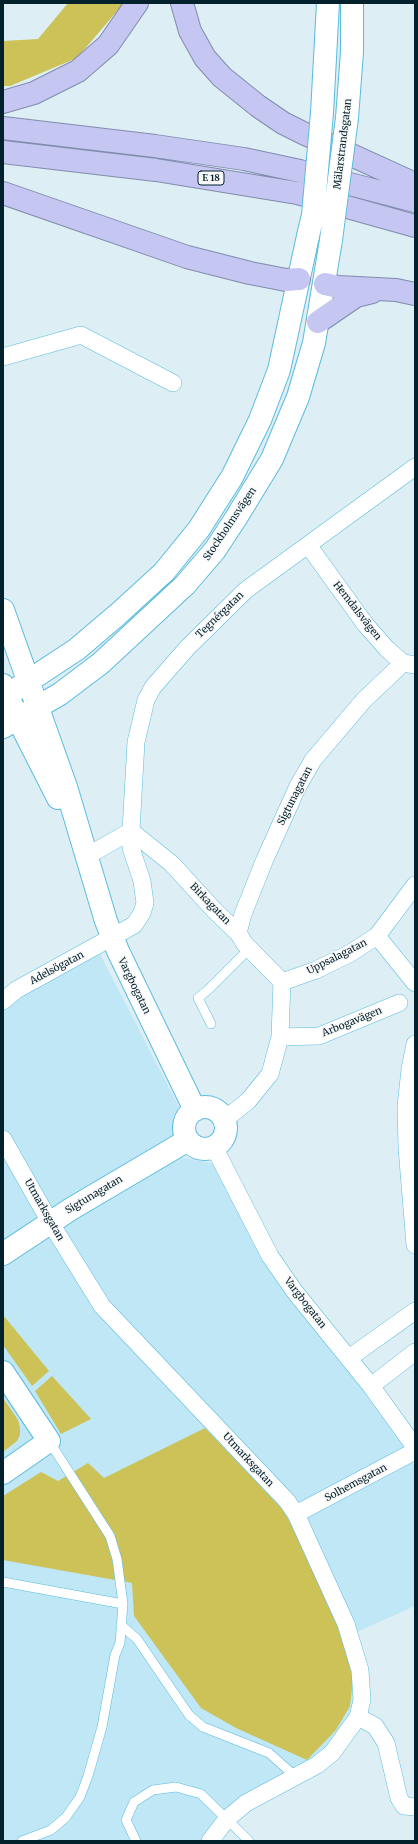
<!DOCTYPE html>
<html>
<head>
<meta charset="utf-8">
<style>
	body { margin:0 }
	#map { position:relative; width:418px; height:1844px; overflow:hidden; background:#ddeef5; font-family:Merriweather,serif }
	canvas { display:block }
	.frame { position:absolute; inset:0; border:4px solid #02212c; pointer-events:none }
</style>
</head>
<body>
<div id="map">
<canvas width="418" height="1844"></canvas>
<div class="frame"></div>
</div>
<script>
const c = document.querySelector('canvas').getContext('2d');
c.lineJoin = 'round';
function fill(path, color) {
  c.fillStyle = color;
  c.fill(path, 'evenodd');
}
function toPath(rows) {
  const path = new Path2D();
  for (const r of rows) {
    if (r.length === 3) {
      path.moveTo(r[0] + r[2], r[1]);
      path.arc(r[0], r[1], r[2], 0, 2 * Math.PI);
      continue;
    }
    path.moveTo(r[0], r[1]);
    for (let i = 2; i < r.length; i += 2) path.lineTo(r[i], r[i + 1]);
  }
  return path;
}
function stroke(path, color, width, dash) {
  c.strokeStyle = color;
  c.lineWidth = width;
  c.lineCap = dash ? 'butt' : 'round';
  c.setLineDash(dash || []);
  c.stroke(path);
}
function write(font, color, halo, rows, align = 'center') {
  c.font = font + ' Merriweather,serif';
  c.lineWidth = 3;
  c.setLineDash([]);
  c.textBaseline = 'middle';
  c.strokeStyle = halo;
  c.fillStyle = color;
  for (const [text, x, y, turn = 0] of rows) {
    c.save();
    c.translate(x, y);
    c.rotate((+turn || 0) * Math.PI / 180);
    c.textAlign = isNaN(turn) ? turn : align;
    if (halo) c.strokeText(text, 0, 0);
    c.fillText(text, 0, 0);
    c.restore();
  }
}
fill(toPath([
	[99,952,181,1111,173,1134,180,1157,215,1164,415,1460,415,1606,341,1639,365,1715,350,1738,247,1811,219,1841,3,1841,3,1001]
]), '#c0e7f6');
fill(toPath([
	[68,3,124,3,77,58,10,86,3,86,3,41,38,39],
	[3,1315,49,1371,32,1386,3,1345],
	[52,1376,91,1419,61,1434,35,1391],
	[3,1398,18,1420,20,1428,20,1435,17,1441,3,1452],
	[205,1428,284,1511,305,1552,343,1639,353,1680,350,1706,336,1730,307,1760,236,1728,201,1708,134,1616,132,1583,3,1560,3,1496,41,1472,58,1481,88,1463,104,1478]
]), '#ccc257');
const service = toPath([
	[211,1024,198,998,209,989,249,949],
	[3,1582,123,1604],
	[121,1625,137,1639,189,1715,203,1727,269,1753,296,1777],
	[22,1841,51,1830,66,1817,80,1797,88,1776,102,1727,115,1655,120,1643,123,1604,117,1559,110,1536,49,1441],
	[136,1841,126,1820,134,1802,153,1790,176,1787,201,1794,249,1841]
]);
const minor = toPath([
	[3,357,81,335,173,383],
	[308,545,365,624,387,649,403,663,415,665],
	[131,831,172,864,214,910,238,933,245,944,282,982],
	[87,856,131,831],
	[238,933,243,914,265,859,298,786,313,760,364,700,403,663],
	[377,936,415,983],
	[282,982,316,970,349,954,377,936,415,885],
	[3,1001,16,990,134,925,142,913,145,903,142,881,131,848,131,831,136,742,146,700,153,687,188,647,246,590,415,467],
	[280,1037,319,1036,399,1003],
	[415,1044,410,1069,406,1107,407,1148,415,1245],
	[224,1120,248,1101,270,1074,280,1037,282,982],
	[3,1139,50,1222,102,1306,287,1501,296,1514,346,1624,360,1670,362,1700,358,1717,332,1753,317,1765,246,1803,227,1819,210,1841],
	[214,1147,270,1256,295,1292,371,1386,415,1447],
	[349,1358,415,1311],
	[371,1386,415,1352],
	[296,1514,415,1451],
	[358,1717,375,1726,386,1743,399,1798,404,1806,415,1807]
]);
const tertiary = toPath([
	[3,610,66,787,106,921,118,951,195,1110],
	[3,685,18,719,58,798],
	[205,1128,21],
	[3,1254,71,1209,188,1140],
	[3,1372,49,1441,3,1473]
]);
const secondary = toPath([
	[322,113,328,3],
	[347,118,352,52,352,3],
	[3,698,77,649,117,615,164,572,199,529,232,477,260,420,279,370,308,236],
	[3,727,60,694,101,663,185,585,215,550,236,518,272,459,298,397,314,343,331,240]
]);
const motorway = toPath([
	[182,3,190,31,205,58,222,77,258,106,283,123,303,133,415,184],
	[3,102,34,93,78,71,108,45,137,3],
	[3,128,155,146,244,159,300,171,415,201],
	[3,152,156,170,297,193,415,226],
	[3,193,187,257,250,273,286,280,299,279],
	[325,284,338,287,396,290,415,294],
	[318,322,356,296,372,292]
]);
stroke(service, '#5abcde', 10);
stroke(minor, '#5abcde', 18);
stroke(tertiary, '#5abcde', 24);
stroke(secondary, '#5abcde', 24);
stroke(motorway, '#818cad', 24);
stroke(service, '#fff', 9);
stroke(minor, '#fff', 17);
stroke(tertiary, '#fff', 22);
stroke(secondary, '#fff', 22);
stroke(motorway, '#c5c6f2', 22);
const secondaryBridge = toPath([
	[308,236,313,215,322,113],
	[331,240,347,118]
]);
stroke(secondaryBridge, '#5abcde', 24, []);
stroke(secondaryBridge, '#fff', 22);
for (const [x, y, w] of [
	[211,178,26]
]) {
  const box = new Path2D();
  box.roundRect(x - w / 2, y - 7, w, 14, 3);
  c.fillStyle = '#f8f8f8';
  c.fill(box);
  stroke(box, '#02212c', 1);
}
write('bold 9px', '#02212c', null, [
	["E 18",211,178]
]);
write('10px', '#02212c', '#f8f8f8', [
	["Mälarstrandsgatan",343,144,-83],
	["Stockholmsvägen",230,524,-56],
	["Hemdalsvägen",357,611,52],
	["Tegnérgatan",220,615,-44],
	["Sigtunagatan",295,796,-63],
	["Birkagatan",210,904,46],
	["Uppsalagatan",337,957,-27],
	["Adelsögatan",57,968,-28],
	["Vargbogatan",134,986,64],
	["Arbogavägen",352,1022,-22],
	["Sigtunagatan",94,1195,-31],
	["Utmarksgatan",44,1210,60],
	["Vargbogatan",305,1303,52],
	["Utmarksgatan",248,1460,47],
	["Solhemsgatan",356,1483,-28]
]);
</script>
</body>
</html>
